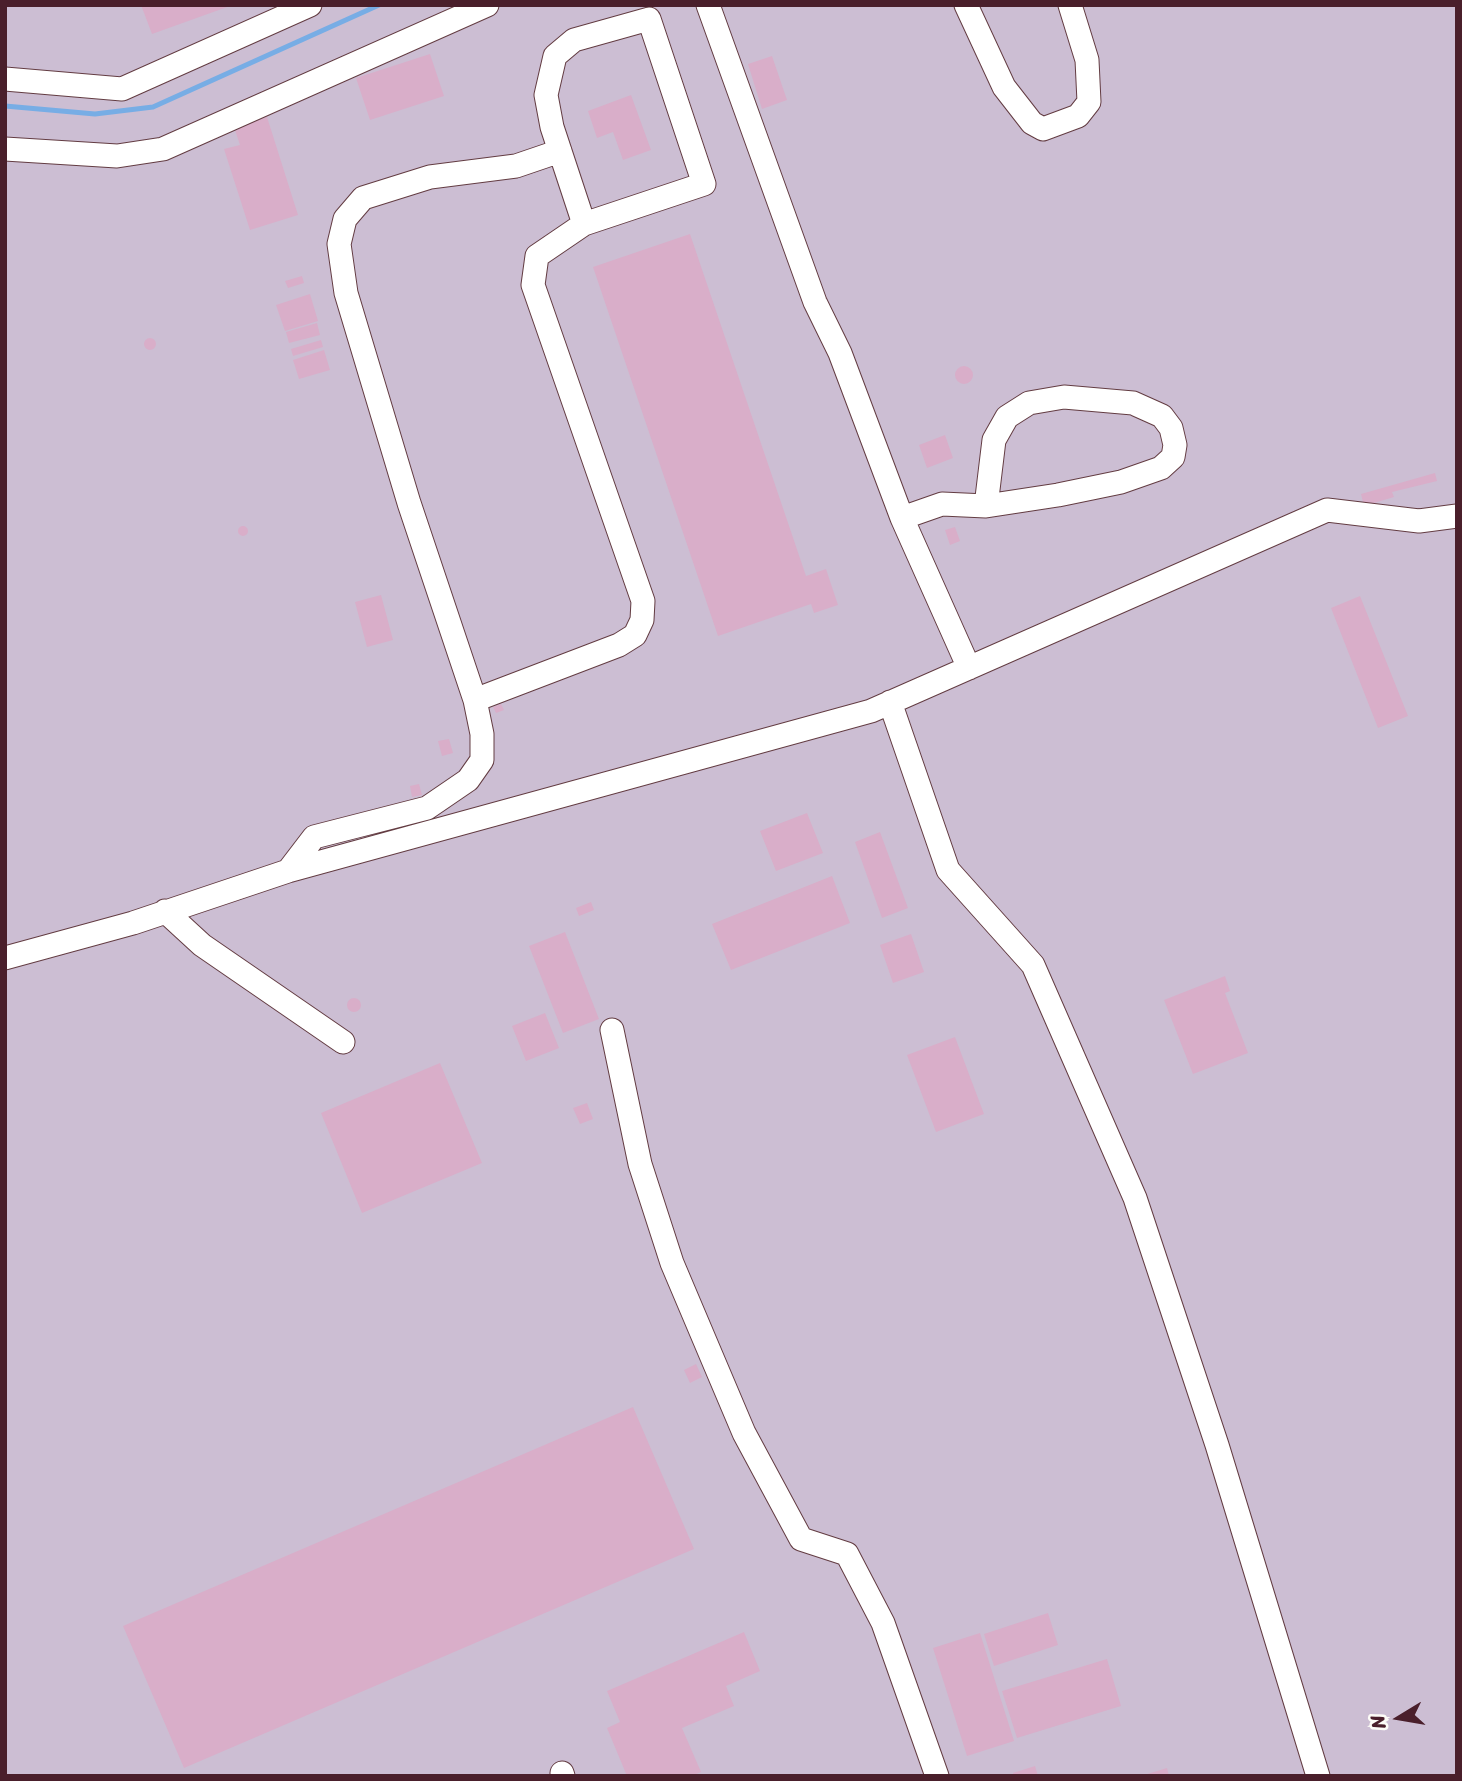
<!DOCTYPE html>
<html>
<head>
<meta charset="utf-8">
<style>
	body { margin:0 }
	#map { position:relative; width:1462px; height:1781px; overflow:hidden; background:#f3dfc2; font-family:Sriracha,sans-serif }
	canvas { display:block }
	.frame { position:absolute; inset:0; border:7px solid #4a1f2b; pointer-events:none }
	.north { position:absolute; left:1364px; top:1683px; width:70px; height:70px; -webkit-text-stroke:5px #fdfcf7; paint-order:stroke; rotate:259deg; font-size:19px; font-weight:700; line-height:28px; text-align:center; color:#4a1f2b }
	.north::after { content:''; display:block; margin:auto; width:24px; height:32px; background:#4a1f2b; clip-path:polygon(50% 0,100% 100%,50% 72%,0 100%) }
</style>
</head>
<body>
<div id="map">
<canvas width="1462" height="1781"></canvas>
<div class="frame"></div>
<div class="north">N</div>
</div>
<script>
const c = document.querySelector('canvas').getContext('2d');
c.lineJoin = 'round';
function fill(path, color) {
  c.fillStyle = color;
  c.fill(path, 'evenodd');
}
function toPath(rows) {
  const path = new Path2D();
  for (const r of rows) {
    if (r.length === 3) {
      path.moveTo(r[0] + r[2], r[1]);
      path.arc(r[0], r[1], r[2], 0, 2 * Math.PI);
      continue;
    }
    path.moveTo(r[0], r[1]);
    for (let i = 2; i < r.length; i += 2) path.lineTo(r[i], r[i + 1]);
  }
  return path;
}
function stroke(path, color, width, dash) {
  c.strokeStyle = color;
  c.lineWidth = width;
  c.lineCap = dash ? 'butt' : 'round';
  c.setLineDash(dash || []);
  c.stroke(path);
}
fill(toPath([
	[5,5,1457,5,1457,1776,5,1776]
]), '#ccbed3');
stroke(toPath([
	[5,106,95,114,153,107,379,5]
]), '#77ade5', 5);
fill(toPath([
	[141,5,229,5,230,6,152,34],
	[430,54,444,96,370,120,356,78],
	[772,56,787,100,762,109,748,64],
	[631,95,651,150,623,160,613,132,597,138,588,111],
	[267,117,298,215,250,230,224,149,240,145,234,127],
	[690,234,806,576,826,569,838,605,814,613,811,604,718,636,593,267],
	[302,276,304,283,288,288,285,281],
	[310,294,318,321,285,331,276,305],
	[317,323,320,335,289,343,286,332],
	[150,344,6],
	[321,340,323,347,293,356,291,349],
	[324,350,330,370,299,379,293,360],
	[964,375,9],
	[945,435,953,458,927,468,919,445],
	[1435,473,1437,481,1392,492,1394,497,1364,506,1361,494],
	[243,531,5],
	[955,527,960,541,950,545,945,530],
	[381,595,393,640,367,647,355,602],
	[1360,596,1408,716,1378,728,1331,608],
	[501,704,504,710,496,713,493,707],
	[449,739,453,753,442,756,438,741],
	[419,784,422,795,412,797,410,786],
	[807,813,823,853,776,871,760,831],
	[880,832,908,908,882,918,855,842],
	[832,876,850,923,731,970,712,924],
	[591,902,594,910,579,916,576,908],
	[565,932,599,1019,563,1033,529,946],
	[911,934,924,972,893,983,880,945],
	[1225,976,1230,991,1225,993,1248,1053,1193,1074,1164,1000],
	[354,1005,7],
	[545,1013,559,1048,526,1061,512,1026],
	[955,1037,984,1114,936,1132,907,1055],
	[440,1063,482,1163,362,1213,321,1113],
	[587,1103,593,1119,580,1124,573,1108],
	[696,1364,702,1377,690,1383,684,1370],
	[633,1407,694,1549,184,1768,123,1626],
	[1048,1613,1058,1645,994,1666,984,1634],
	[744,1632,760,1671,726,1686,734,1706,682,1728,701,1772,692,1776,627,1776,607,1728,620,1722,607,1691],
	[980,1633,1014,1741,967,1756,933,1648],
	[1107,1659,1121,1706,1017,1738,1002,1691],
	[1035,1766,1038,1776,1014,1776,1013,1773],
	[1167,1768,1169,1776,1144,1776,1144,1775]
]), '#d9aec9');
const minor = toPath([
	[708,5,815,302,840,353,902,518,969,668],
	[966,5,1004,87,1032,123,1043,129,1078,116,1089,102,1087,60,1070,5],
	[5,79,122,89,310,5],
	[5,149,117,156,163,149,487,5],
	[902,518,942,504,986,506,1058,495,1121,482,1161,468,1173,457,1175,445,1171,428,1162,416,1133,403,1064,397,1029,403,1007,417,994,440,986,506],
	[475,700,619,645,635,635,642,620,643,601,533,285,537,256,584,224,704,184,649,19,574,40,555,56,546,95,552,127,584,224],
	[890,702,948,870,1033,965,1135,1198,1217,1445,1318,1776],
	[288,871,314,837,427,808,468,780,482,760,482,734,475,700,409,503,346,293,339,244,345,219,363,198,430,177,516,166,560,151],
	[165,911,202,945,343,1042],
	[5,958,133,923,288,871,871,711,1327,510,1419,521,1457,516],
	[612,1030,640,1164,672,1263,744,1433,801,1539,847,1554,883,1623,937,1776],
	[562,1773,563,1776]
]);
stroke(minor, '#633c42', 25);
stroke(minor, '#fff', 23);
</script>
</body>
</html>
